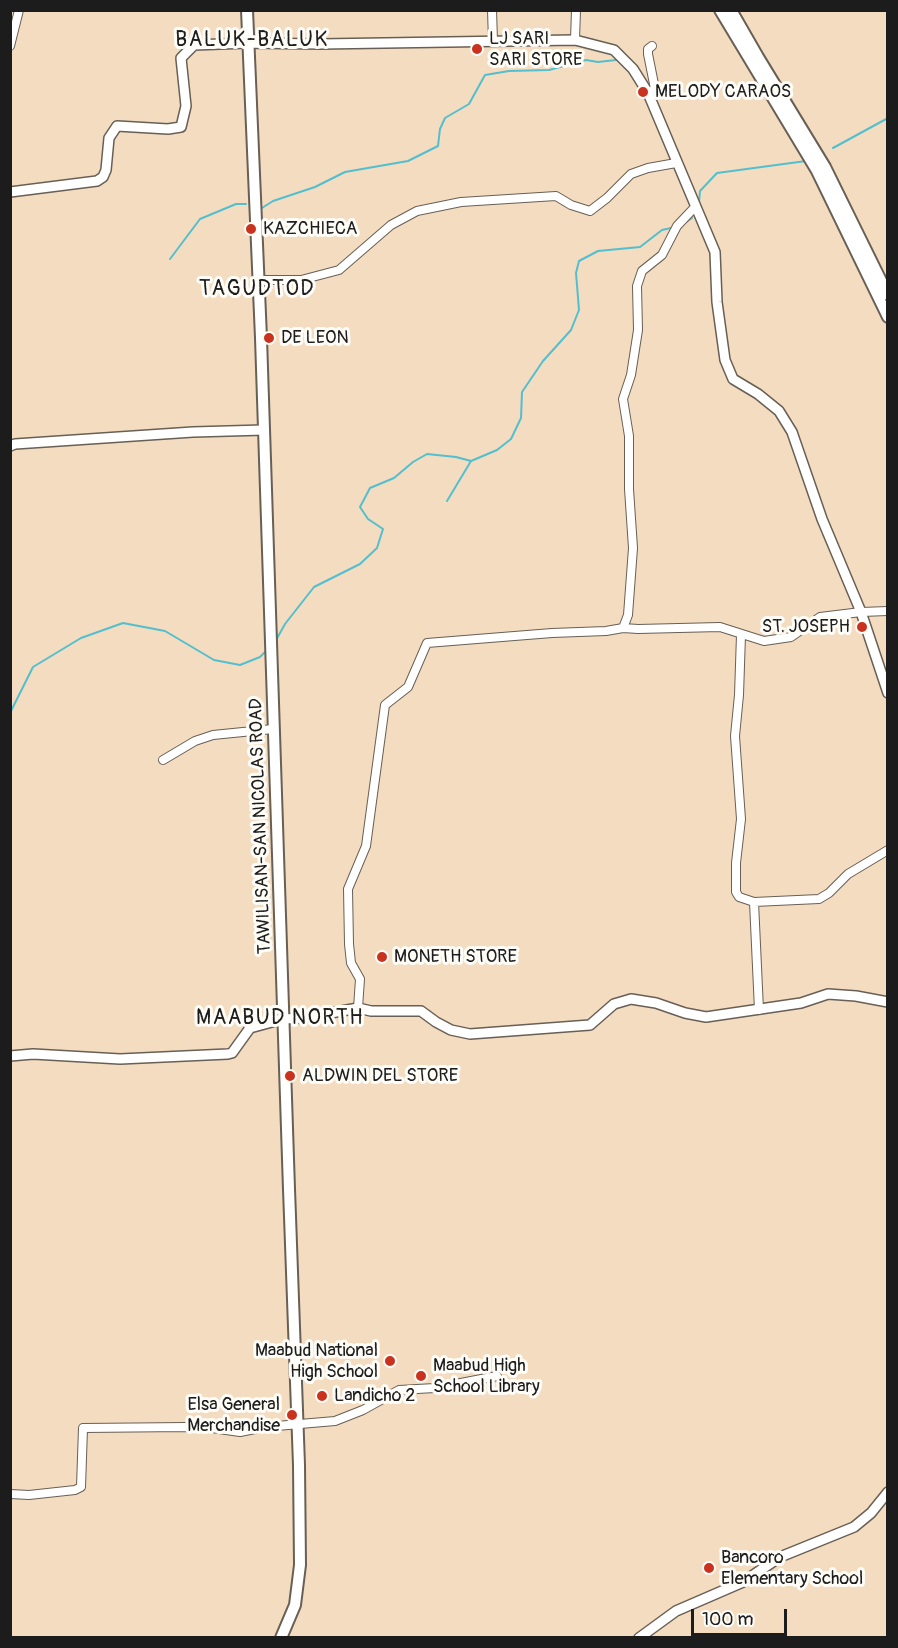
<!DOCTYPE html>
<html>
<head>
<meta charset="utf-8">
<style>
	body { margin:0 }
	#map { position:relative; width:898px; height:1648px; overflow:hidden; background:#f4dcc0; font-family:Pangolin,sans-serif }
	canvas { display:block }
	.frame { position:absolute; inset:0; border:12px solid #1c1c1c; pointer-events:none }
	.scale { position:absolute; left:691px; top:1609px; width:96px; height:27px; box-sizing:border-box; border:3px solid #1c1c1c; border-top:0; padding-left:8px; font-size:18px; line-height:21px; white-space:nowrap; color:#1c1c1c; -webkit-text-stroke:4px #fdfcf7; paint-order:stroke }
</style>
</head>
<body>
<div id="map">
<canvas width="898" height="1648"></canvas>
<div class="frame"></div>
<div class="scale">100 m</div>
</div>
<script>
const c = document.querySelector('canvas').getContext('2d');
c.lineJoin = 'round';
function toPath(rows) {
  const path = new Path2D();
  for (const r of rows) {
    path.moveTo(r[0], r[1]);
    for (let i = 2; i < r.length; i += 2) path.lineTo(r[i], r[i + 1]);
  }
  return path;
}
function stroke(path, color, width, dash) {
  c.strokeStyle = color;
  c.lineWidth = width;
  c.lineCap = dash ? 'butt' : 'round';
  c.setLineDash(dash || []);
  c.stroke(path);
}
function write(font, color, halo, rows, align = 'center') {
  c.font = font + ' Pangolin,sans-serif';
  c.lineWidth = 6;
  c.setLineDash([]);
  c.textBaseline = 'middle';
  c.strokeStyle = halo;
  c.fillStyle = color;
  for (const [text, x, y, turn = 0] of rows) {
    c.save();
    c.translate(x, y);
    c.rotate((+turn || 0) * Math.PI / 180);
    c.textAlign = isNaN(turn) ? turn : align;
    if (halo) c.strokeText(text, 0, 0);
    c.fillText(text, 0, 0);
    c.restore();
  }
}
stroke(toPath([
	[833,148,888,118],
	[699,203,700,191,717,173,806,161],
	[262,208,273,201,315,187,345,172,408,161,438,146,440,129,445,118,469,104,485,75,509,71,549,70,586,60,598,62,616,60],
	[686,222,692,218],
	[170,259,200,219,236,204,246,204],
	[447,501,471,461],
	[275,642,285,624,314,587,360,564,377,548,383,529,368,519,360,507,370,488,394,478,413,462,427,454,456,457,471,461,497,450,511,439,521,418,522,392,543,361,571,330,579,310,576,273,579,261,598,251,640,247,662,230,671,228],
	[10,713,33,667,81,638,123,623,165,631,214,660,240,665,260,657,267,650]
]), '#53bfce', 2);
const minor = toPath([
	[492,10,493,41],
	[575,40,576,10],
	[10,46,19,10],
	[648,93,655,89,648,54,648,49,652,46],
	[258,280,301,280,339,270,391,225,417,211,461,202,556,196,571,205,590,211,607,198,631,174,648,168,676,163],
	[623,628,638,629,720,627,764,641,791,637,820,617,861,612,888,611],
	[741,635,739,695,735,736,741,819,736,863,736,892,739,897,754,902],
	[163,760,195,741,213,735,273,729],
	[358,1008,360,979,351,963,349,944,348,889,366,846,385,705,408,687,427,643,552,633,606,631,623,628,628,615,633,548,629,489,629,436,623,399,631,375,638,330,637,286,642,271,662,255,677,226,695,207],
	[759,1010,754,902,819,899,829,893,848,874,888,850],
	[10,1494,29,1495,75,1490,81,1487,83,1428,186,1427,212,1428,240,1432,265,1427,335,1421,363,1410,399,1390,435,1388,497,1376]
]);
const tertiary = toPath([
	[10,192,97,181,103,177,106,170,109,138,117,126,168,129,181,127,186,106,181,58,194,45,248,43,321,44,575,40,614,50,633,69,648,93,715,252,717,302,725,360,733,379,758,394,779,411,792,432,822,519,861,612,888,693],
	[10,446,15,444,193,432,264,430],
	[10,1056,33,1054,120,1059,228,1054,232,1053,250,1028,283,1019,303,1018,358,1008,371,1011,421,1011,436,1022,451,1030,470,1034,590,1025,614,1004,631,999,656,1003,685,1013,706,1017,801,1003,828,994,856,996,888,1002],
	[639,1638,676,1611,743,1582,780,1557,854,1527,871,1513,888,1492]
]);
const secondary = toPath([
	[247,10,261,338,289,1189,299,1465,300,1565,295,1605,281,1638],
	[720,10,817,171,888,317],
	[731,10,758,57,825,167,888,295]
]);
stroke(minor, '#685f55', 10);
stroke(tertiary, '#685f55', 12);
stroke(secondary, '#685f55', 14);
stroke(minor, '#fff', 8);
stroke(tertiary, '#fff', 9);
stroke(secondary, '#fff', 10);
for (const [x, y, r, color] of [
	[477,49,6,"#c8321e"],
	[643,92,6,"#c8321e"],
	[251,229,6,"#c8321e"],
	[269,338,6,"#c8321e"],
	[862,627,6,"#c8321e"],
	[382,957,6,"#c8321e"],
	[290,1076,6,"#c8321e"],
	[390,1361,6,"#c8321e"],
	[421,1376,6,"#c8321e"],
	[322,1396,6,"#c8321e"],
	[292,1415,6,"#c8321e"],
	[709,1568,6,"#c8321e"]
]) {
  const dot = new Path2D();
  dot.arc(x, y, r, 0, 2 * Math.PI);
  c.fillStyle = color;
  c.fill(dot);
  stroke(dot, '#fdfcf7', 2);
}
write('18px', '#1c1c1c', '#fdfcf7', [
	["LJ SARI",489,39],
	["SARI STORE",489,60],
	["MELODY CARAOS",655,92],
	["KAZCHIECA",263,229],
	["DE LEON",281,338],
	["ST. JOSEPH",850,627,"right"],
	["MONETH STORE",394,957],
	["ALDWIN DEL STORE",302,1076],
	["Maabud National",378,1351,"right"],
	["High School",378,1372,"right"],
	["Maabud High",433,1366],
	["School Library",433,1387],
	["Landicho 2",334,1396],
	["Elsa General",280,1405,"right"],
	["Merchandise",280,1426,"right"],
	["Bancoro",721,1558],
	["Elementary School",721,1579]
], 'left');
write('18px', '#1c1c1c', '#fdfcf7', [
	["TAWILISAN-SAN NICOLAS ROAD",261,826,-92]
]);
c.letterSpacing = '1.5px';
write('21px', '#1c1c1c', '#fdfcf7', [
	["BALUK-BALUK",252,41],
	["TAGUDTOD",257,290],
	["MAABUD NORTH",280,1019]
]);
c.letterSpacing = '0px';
</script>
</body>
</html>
